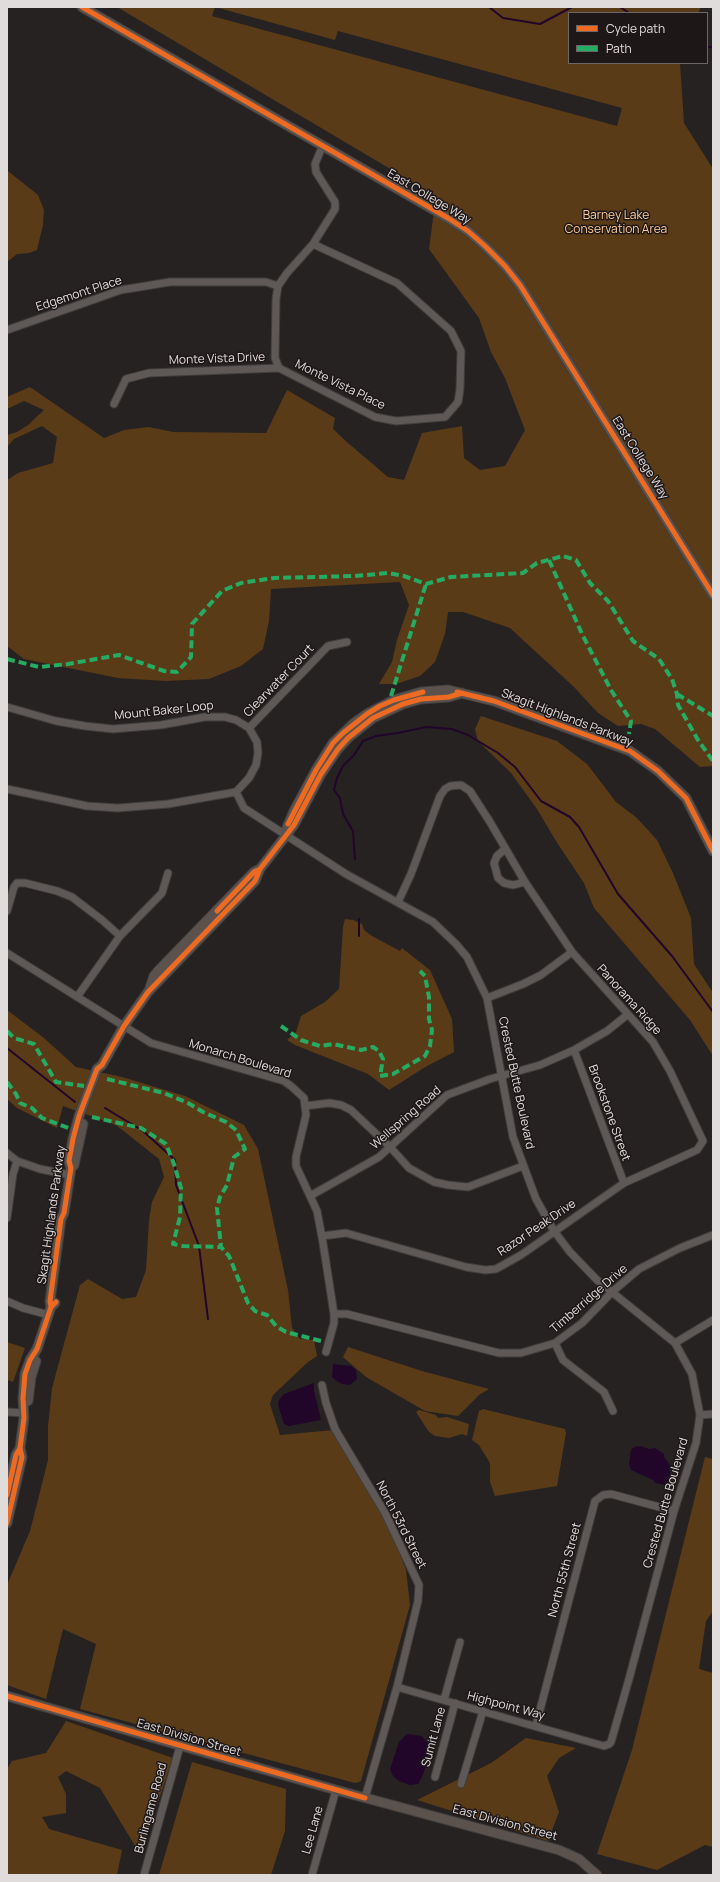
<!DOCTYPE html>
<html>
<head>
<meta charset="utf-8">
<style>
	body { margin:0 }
	#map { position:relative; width:720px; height:1882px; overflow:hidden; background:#262222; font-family:Manrope,sans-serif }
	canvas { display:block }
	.frame { position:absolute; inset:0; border:8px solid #e1dcdc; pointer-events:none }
	.legend { position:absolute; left:568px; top:12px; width:140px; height:52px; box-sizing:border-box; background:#1e1718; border:1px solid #6c6666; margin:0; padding:5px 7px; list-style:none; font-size:12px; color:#e1dcdc }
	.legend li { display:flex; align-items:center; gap:8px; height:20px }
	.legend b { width:20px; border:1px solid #6c6666 }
</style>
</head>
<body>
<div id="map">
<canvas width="720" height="1882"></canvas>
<div class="frame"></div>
<ul class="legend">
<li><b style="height:5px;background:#ed6a23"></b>Cycle path</li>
<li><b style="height:5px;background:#26ab63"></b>Path</li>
</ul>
</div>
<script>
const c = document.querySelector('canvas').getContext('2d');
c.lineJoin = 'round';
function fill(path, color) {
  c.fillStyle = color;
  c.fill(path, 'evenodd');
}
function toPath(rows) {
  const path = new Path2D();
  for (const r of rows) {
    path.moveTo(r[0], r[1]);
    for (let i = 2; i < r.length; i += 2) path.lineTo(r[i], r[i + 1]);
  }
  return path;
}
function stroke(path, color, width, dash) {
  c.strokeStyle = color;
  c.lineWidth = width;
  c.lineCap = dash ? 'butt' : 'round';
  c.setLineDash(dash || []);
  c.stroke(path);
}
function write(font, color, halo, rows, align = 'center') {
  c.font = font + ' Manrope,sans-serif';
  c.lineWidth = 3;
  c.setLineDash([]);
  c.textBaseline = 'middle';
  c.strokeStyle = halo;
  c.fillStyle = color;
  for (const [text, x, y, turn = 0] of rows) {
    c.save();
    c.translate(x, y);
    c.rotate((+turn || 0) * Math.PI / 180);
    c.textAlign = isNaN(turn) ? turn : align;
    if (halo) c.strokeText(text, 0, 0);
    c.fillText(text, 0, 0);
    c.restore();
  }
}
fill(toPath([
	[117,7,215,7,212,16,617,126,622,108,338,31,335,40,215,7,701,7,698,13,569,13,569,63,680,63,684,123,713,169,713,766,700,767,655,729,641,724,618,726,598,713,574,687,510,628,463,612,448,612,445,634,435,662,420,676,396,684,379,684,392,662,397,640,409,605,400,582,271,589,269,621,263,649,241,666,209,679,165,681,118,678,24,659,7,646,7,480,18,473,53,463,57,437,42,426,14,439,7,447,7,435,17,432,28,425,44,410,24,401,7,409,7,397,30,387,104,438,124,430,149,427,173,432,266,433,287,390,335,418,333,429,348,443,388,477,404,480,422,433,462,426,464,458,480,470,505,466,525,430,505,378,491,352,479,318,429,249,436,196],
	[8,171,38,195,44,210,43,225,37,250,29,253,17,254,7,262,7,172],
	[481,716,557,741,587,764,616,802,637,818,657,840,673,873,691,918,694,964,713,993,713,1056,690,1020,594,908,584,883,556,841,537,809,511,773,478,741,475,729],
	[345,919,353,920,362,924,364,930,372,936,400,951,402,948,430,970,452,1019,454,1052,427,1066,389,1090,368,1074,295,1045,287,1040,296,1032,301,1016,325,1002,339,989,343,927],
	[7,1010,44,1038,76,1067,122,1077,185,1096,244,1125,258,1149,288,1290,292,1328,300,1339,314,1340,317,1356,308,1362,273,1395,270,1404,280,1435,334,1430,389,1526,406,1570,410,1605,361,1781,359,1782,355,1783,80,1709,96,1644,63,1629,46,1699,7,1685,7,1585,30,1531,48,1460,48,1426,52,1388,80,1285,88,1279,122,1299,136,1297,146,1270,149,1220,152,1202,164,1177,159,1159,116,1125,63,1106,57,1128,17,1108,7,1099],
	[7,1342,25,1348,13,1382,7,1380],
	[348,1347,422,1371,489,1389,479,1395,458,1416,425,1411,366,1377,343,1357],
	[483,1409,565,1429,566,1433,557,1486,495,1496,490,1482,490,1463,479,1445,472,1440,479,1411],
	[419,1410,436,1415,438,1418,447,1417,469,1424,467,1436,462,1434,449,1438,435,1436,429,1432,416,1412],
	[705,1457,713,1459,713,1611,706,1621,699,1669,713,1673,713,1847,705,1845,657,1870,597,1854,632,1750],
	[66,1721,173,1758,140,1854,100,1788,66,1771,58,1777,66,1794,66,1813,42,1817,49,1829,122,1850,117,1875,7,1875,7,1769,12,1761,46,1753],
	[526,1738,576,1748,559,1758,547,1776,559,1812,548,1841,417,1800,491,1763],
	[192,1762,286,1789,285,1831,271,1875,159,1875]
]), '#5a3b17');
fill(toPath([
	[333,1364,351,1366,356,1370,357,1379,350,1385,342,1384,337,1381,332,1377],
	[314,1383,314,1391,321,1420,289,1426,284,1424,278,1405,279,1400,284,1394],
	[641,1446,649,1449,655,1448,664,1454,664,1457,670,1465,670,1478,665,1485,655,1483,653,1480,631,1470,629,1464,631,1450,634,1447],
	[407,1734,422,1736,428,1744,429,1756,423,1775,418,1784,410,1785,399,1781,393,1776,390,1769,399,1742]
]), '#210629');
stroke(toPath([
	[489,7,503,18,540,24,572,7],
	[620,7,629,13],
	[707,47,713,47],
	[355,859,353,831,343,814,340,798,334,790,337,778,343,766,354,755,363,741,376,736,398,733,426,727,452,729,468,735,498,753,515,767,541,801,570,817,579,827,618,894,672,956,713,1012],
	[359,936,359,919],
	[7,1048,75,1102],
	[105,1108,143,1131,175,1160,176,1185,199,1246,208,1319]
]), '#210629', 2);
const street = toPath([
	[7,330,121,290,170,282,266,282,278,286],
	[279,368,275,358,276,299,278,286,287,273,313,244,335,209,335,202,316,172,315,164,323,145],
	[114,404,126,379,149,373,279,368,375,417,396,421,445,417,458,402,460,389,461,351,451,331,397,283,313,244],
	[7,707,56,721,85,726,113,729,161,725,205,717,225,717,236,720,249,728,257,742,258,753,256,765,249,778,236,792,168,804,118,808,87,806,7,789],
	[249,728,328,646,347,642],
	[236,792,244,808,346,874,433,922,456,944,467,957,487,998,513,1137,536,1199,554,1231,570,1252,597,1280,675,1343,692,1374,700,1415,696,1443,674,1511,629,1679,611,1742,609,1744,604,1746,397,1687],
	[505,849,497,856,494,863,498,878,504,883,513,885,525,882],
	[7,911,14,887,17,883,25,883,57,891,72,897,102,920,120,936],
	[7,953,151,1043,284,1081,291,1086,304,1098,306,1115,296,1157,296,1166,317,1211,323,1243,334,1314,334,1323,326,1352],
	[77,997,120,936,162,893,168,873],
	[487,998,523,984,541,975,572,952],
	[574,1050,624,1183],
	[305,1106,329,1103,341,1105,351,1110,390,1147,409,1168,434,1182,448,1185,468,1187,523,1166],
	[7,1153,17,1161,40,1169,70,1175],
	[310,1196,379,1157,447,1095,490,1079,540,1065,574,1050,607,1031,627,1015],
	[7,1218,13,1174,17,1161],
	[322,1236,346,1233,466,1267,485,1270,496,1269,521,1255,624,1183,697,1150,703,1141,670,1071,653,1042,572,952,525,882,490,822,470,791,461,785,450,786,445,789,440,796,411,874,398,902],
	[7,1301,23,1308,49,1315],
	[334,1314,347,1314,499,1353,521,1353,555,1343,582,1323,612,1292,639,1269,680,1248,713,1235],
	[555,1343,563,1360,604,1392,613,1411],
	[675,1343,713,1320],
	[322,1385,326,1403,335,1429,385,1513,419,1585,418,1601,397,1687,365,1798],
	[7,1412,24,1413],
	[700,1415,713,1414],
	[444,1700,460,1642],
	[536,1725,595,1501,603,1495,611,1494,674,1511],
	[435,1777,455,1703],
	[461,1784,483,1711],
	[144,1875,180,1746],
	[312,1875,336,1790]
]);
const secondary = toPath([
	[82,7,448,218,468,231,485,246,505,266,520,285,713,595],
	[286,830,294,811,316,770,333,743,354,723,367,714,394,700,421,692,448,690,494,701,630,751,658,771,686,798,713,851],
	[150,988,154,976,159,970,254,872,260,869],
	[71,1168,74,1165,83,1124],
	[51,1307,50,1301,61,1219,64,1213,71,1168,69,1161,73,1139,79,1116,97,1069,102,1065,124,1026,148,992,255,881,260,869,294,825,321,774,338,749,348,738,373,718,403,704,421,699,449,697,462,693],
	[28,1401,31,1377,36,1361],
	[7,1495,16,1455,20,1448,24,1418,23,1398,25,1374,30,1360,37,1349,51,1307,55,1303],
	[7,1523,22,1457,20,1448],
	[7,1696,336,1790,559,1850,579,1859,597,1875]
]);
stroke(street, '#3f3d3d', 9);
stroke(secondary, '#3f3d3d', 11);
stroke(street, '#5e5856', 7);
stroke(secondary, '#5b524e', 9);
stroke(toPath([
	[549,560,583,636,611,690,631,721,629,734],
	[7,659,39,667,68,664,119,655,164,671,177,672,191,657,192,624,222,591,241,583,274,578,355,576,388,573,404,576,426,584,451,577,523,573,537,563,563,556,576,560,590,583,608,601,633,641,659,659,672,679,677,694,678,705,698,740,713,761],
	[677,694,713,716],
	[391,696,426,584],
	[281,1026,301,1040,320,1046,333,1044,361,1050,373,1047,379,1051,383,1059,380,1076,393,1074,425,1056,430,1046,432,1030,429,1019,429,997,425,976,420,971],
	[7,1031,14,1038,34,1044,56,1082,84,1086],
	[107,1079,164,1093,188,1103,203,1112,226,1122,236,1130,245,1149,234,1157,227,1185,220,1197,217,1208,221,1247,229,1256,248,1303,255,1311,267,1315,276,1326,286,1332,321,1341],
	[7,1082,16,1094,20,1103,32,1108,42,1118,71,1129],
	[92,1117,141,1128,166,1144,174,1164,181,1188,180,1217,173,1244,183,1246,221,1247]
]), '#26ab63', 4, [8, 4]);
stroke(toPath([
	[82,7,448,218,468,231,485,246,505,266,520,285,713,595],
	[457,692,494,701,630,751,658,771,686,798,713,851],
	[288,824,316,770,333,743,343,733,367,714,380,706,394,700,423,692],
	[217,911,254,872,260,869],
	[51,1307,50,1301,61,1219,64,1213,71,1168,69,1161,73,1139,79,1116,97,1069,102,1065,124,1026,148,992,255,881,260,869,294,825,321,774,338,749,348,738,373,718,403,704,421,699,449,697,462,693],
	[7,1495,16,1455,20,1448,24,1418,23,1398,25,1374,30,1360,37,1349,51,1307,56,1302],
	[7,1523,22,1457,20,1448],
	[7,1696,365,1798]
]), '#ed6a23', 5);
write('12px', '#e1dcdc', '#1e1718', [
	["East College Way",429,197,31],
	["Edgemont Place",79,294,-18],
	["Monte Vista Drive",217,359,-2],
	["Monte Vista Place",340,385,26],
	["East College Way",640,458,58],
	["Clearwater Court",279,681,-46],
	["Mount Baker Loop",164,711,-6],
	["Skagit Highlands Parkway",567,718,21],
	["Panorama Ridge",629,1000,48],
	["Monarch Boulevard",240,1059,17],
	["Crested Butte Boulevard",516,1083,78],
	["Brookstone Street",609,1113,70],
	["Wellspring Road",406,1118,-41],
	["Skagit Highlands Parkway",52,1215,-82],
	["Razor Peak Drive",537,1228,-34],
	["Timberridge Drive",589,1299,-41],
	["Crested Butte Boulevard",666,1503,-74],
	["North 53rd Street",401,1525,63],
	["North 55th Street",565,1570,-75],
	["Highpoint Way",506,1706,15],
	["Sumit Lane",434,1737,-75],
	["East Division Street",189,1738,16],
	["Burlingame Road",151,1808,-75],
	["East Division Street",505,1823,15],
	["Lee Lane",313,1830,-74]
]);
write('12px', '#fecb98', '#1e1718', [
	["Barney Lake",616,216],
	["Conservation Area",616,230]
]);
</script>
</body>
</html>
